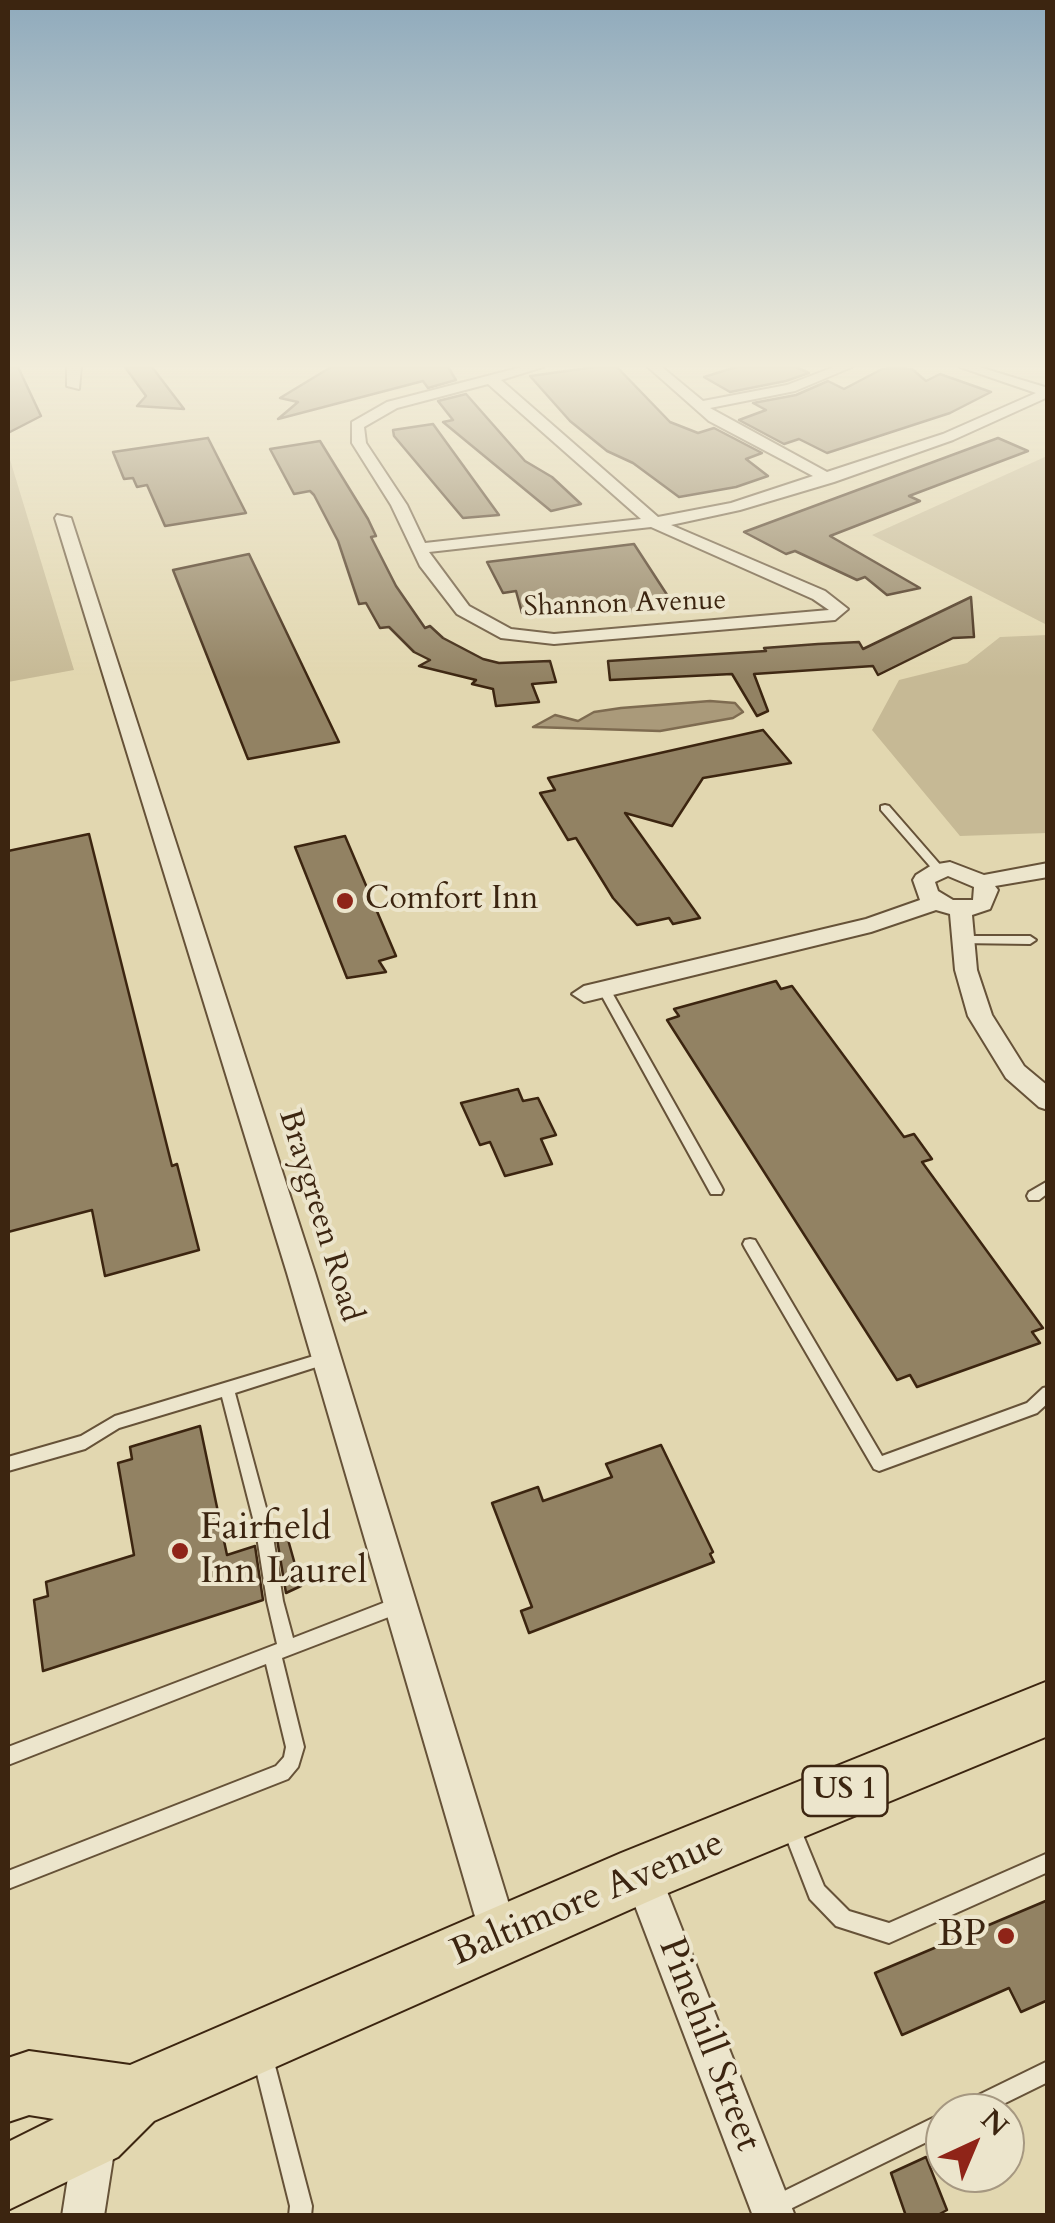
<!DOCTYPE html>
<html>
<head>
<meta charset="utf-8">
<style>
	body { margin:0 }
	#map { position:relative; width:1055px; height:2223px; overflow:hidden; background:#e2d7b0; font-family:Cardo,serif }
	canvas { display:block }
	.frame { position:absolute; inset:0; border:10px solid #3c2510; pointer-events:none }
	.north { position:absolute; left:925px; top:2093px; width:100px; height:100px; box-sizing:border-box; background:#ece5cc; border:2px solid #a69881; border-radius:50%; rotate:44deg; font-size:28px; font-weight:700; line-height:40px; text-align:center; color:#3c2510 }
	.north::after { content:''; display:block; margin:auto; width:35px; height:45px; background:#8f2418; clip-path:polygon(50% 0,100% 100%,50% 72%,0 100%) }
</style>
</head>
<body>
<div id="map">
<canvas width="1055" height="2223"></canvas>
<div class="frame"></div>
<div class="north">N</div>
</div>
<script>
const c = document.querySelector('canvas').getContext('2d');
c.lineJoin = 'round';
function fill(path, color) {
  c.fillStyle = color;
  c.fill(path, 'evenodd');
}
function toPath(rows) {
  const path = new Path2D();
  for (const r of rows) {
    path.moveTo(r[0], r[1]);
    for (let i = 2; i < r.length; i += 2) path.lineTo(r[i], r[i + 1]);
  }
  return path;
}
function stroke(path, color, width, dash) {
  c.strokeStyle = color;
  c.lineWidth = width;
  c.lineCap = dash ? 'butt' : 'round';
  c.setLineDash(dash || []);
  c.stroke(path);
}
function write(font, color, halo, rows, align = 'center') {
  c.font = font + ' Cardo,serif';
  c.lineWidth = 8;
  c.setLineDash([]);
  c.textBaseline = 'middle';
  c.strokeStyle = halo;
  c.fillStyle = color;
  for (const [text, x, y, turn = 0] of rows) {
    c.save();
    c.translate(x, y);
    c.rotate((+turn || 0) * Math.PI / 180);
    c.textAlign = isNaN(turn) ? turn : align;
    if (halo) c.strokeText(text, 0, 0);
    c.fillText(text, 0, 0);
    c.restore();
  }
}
fill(toPath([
	[8,453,74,670,8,682],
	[1047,456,1047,625,872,535],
	[1047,635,1047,833,960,836,872,730,899,680,967,663,1000,637]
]), '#c6b995');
const water = toPath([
	[710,701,735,703,743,712,733,718,660,731,533,727,555,715,578,721,594,712,621,708,710,701]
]);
fill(water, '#aa9a7a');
stroke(water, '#7e6b50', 2.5);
const building = toPath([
	[8,367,18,367,41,416,8,433,8,367],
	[125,367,152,367,184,409,137,406,146,396,125,367],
	[331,367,448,367,456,380,428,388,423,381,278,419,298,402,280,398,331,367],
	[595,367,617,367,670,422,698,433,714,428,762,453,746,459,768,476,736,487,679,497,633,463,607,451,570,421,530,376,595,367],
	[736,367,796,367,809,373,786,381,730,392,704,377,736,367],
	[894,368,912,369,926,381,940,374,991,392,950,413,827,453,799,439,784,444,739,420,766,410,753,403,796,395,828,381,844,389,882,369,894,368],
	[466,394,525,461,552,477,581,504,551,511,443,422,453,420,438,401,466,394],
	[433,424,499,515,463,518,394,436,393,430,433,424],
	[208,438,246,513,165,526,147,485,137,487,133,478,124,479,113,452,208,438],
	[998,438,1028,451,909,496,920,501,830,536,920,588,887,595,865,577,857,580,795,551,786,554,744,532,998,438],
	[320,441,368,519,376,536,371,537,396,586,425,628,430,626,443,638,483,659,499,663,550,661,556,682,532,684,539,702,496,706,493,689,472,684,476,680,419,666,430,660,414,652,389,627,380,628,366,603,359,604,338,541,314,495,310,491,294,494,270,449,320,441],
	[634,544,675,607,610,613,522,613,516,591,503,593,487,562,634,544],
	[249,554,339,742,248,759,173,570,249,554],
	[971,597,974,637,953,638,878,675,873,666,754,674,768,711,757,716,732,674,610,680,608,661,766,651,764,648,818,644,859,642,863,649,971,597],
	[763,730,791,763,703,778,672,826,625,813,700,918,673,924,669,918,637,925,613,898,576,838,568,840,540,793,555,790,548,778,763,730],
	[89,834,172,1166,177,1164,199,1250,105,1276,92,1210,8,1232,8,851,89,834],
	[345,836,396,956,379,961,386,972,347,978,295,847,345,836],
	[776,981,781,989,792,986,904,1137,914,1134,932,1159,922,1162,1043,1328,1032,1332,1040,1343,917,1387,910,1375,897,1380,667,1020,679,1016,674,1009,776,981],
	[518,1089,523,1101,538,1098,556,1135,541,1139,552,1164,505,1176,490,1142,480,1145,461,1103,518,1089],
	[200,1426,227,1555,255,1546,263,1600,43,1671,34,1600,48,1596,46,1582,134,1555,118,1463,132,1459,130,1447,200,1426],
	[661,1445,713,1552,710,1554,714,1562,529,1633,521,1611,532,1607,492,1503,538,1487,543,1501,612,1477,606,1464,661,1445],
	[287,1536,301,1586,286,1593,277,1539,287,1536],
	[1048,1900,1048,2000,1021,2012,1009,1988,902,2035,875,1973,1048,1900],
	[926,2157,947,2210,936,2216,906,2216,891,2173,926,2157]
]);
fill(building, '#928263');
stroke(building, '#3c2510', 2.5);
const lane = toPath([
	[885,805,889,806,943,868,943,872,935,872,881,810,881,806,885,805],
	[963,936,1030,936,1036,940,1030,944,959,943,957,940,963,936],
	[604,985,610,989,721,1186,723,1190,721,1194,711,1194,598,989,604,985],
	[1048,1181,1048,1193,1039,1200,1029,1200,1027,1196,1029,1192,1048,1181],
	[750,1239,755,1240,882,1456,1027,1403,1043,1388,1048,1387,1048,1403,1037,1413,879,1471,874,1469,745,1248,743,1244,745,1240,750,1239],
	[327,1352,332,1354,334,1358,332,1362,235,1393,272,1530,283,1601,293,1638,401,1596,407,1598,409,1604,407,1610,282,1658,304,1747,298,1767,288,1779,8,1889,8,1871,276,1766,284,1757,286,1747,266,1664,8,1765,8,1747,277,1644,267,1601,256,1530,222,1397,119,1428,85,1449,8,1471,8,1457,81,1436,115,1416,327,1352],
	[790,1815,796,1818,824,1886,849,1911,889,1923,1048,1853,1048,1872,889,1943,836,1926,810,1899,781,1824,784,1818,790,1815],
	[263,2048,270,2051,273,2058,312,2206,311,2216,289,2216,290,2206,253,2058,256,2051,263,2048],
	[1048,2061,1048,2082,985,2113,953,2113,956,2106,1048,2061],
	[945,2112,948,2113,945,2113,945,2133,784,2212,777,2216,770,2212,766,2205,770,2198,945,2112]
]);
const street = toPath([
	[67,367,81,367,79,389,67,386,67,367],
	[522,367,543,367,501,380,658,517,731,503,813,476,709,421,648,367,662,367,703,401,787,385,834,367,852,367,795,391,710,408,827,472,943,434,1036,393,960,367,979,367,1048,388,1048,397,953,440,834,482,740,510,671,525,825,591,848,609,835,620,554,644,501,638,457,614,420,566,391,505,352,443,352,422,387,402,522,367],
	[488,384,641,519,425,543,407,505,366,443,364,427,397,408,488,384],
	[651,527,813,599,829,610,554,634,511,629,469,606,429,552,651,527],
	[57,515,71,518,315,1273,519,1937,513,1950,500,1956,487,1950,481,1937,287,1273,55,518,57,515],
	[950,862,984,875,1048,863,1048,877,995,886,998,890,990,909,972,915,977,970,992,1015,1024,1066,1048,1086,1048,1110,1039,1107,1006,1078,968,1016,955,970,950,914,936,910,871,932,584,1002,572,994,584,986,866,919,920,900,913,880,916,875,932,865,950,862],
	[948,876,974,887,973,900,953,900,938,891,935,882,948,876],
	[642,1855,655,1861,795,2216,753,2216,623,1874,629,1861,642,1855],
	[95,2118,110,2124,116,2139,104,2216,62,2216,74,2139,80,2124,95,2118]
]);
const primary = toPath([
	[1048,1681,1048,1736,663,1895,154,2121,118,2157,8,2210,8,2142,54,2119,29,2115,8,2122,8,2058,29,2051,130,2065,621,1853,1048,1681]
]);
stroke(lane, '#665238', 4);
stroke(street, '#665238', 4);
stroke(primary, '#3c2510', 4);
fill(lane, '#ece5cc');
fill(street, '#ece5cc');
fill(primary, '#e2d7b0');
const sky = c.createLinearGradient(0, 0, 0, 678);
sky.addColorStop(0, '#8faabc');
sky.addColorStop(0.54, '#f2eddb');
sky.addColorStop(1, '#f2eddb00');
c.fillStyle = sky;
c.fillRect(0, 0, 1055, 678);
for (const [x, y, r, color] of [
	[345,901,10,"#8f2418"],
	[180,1551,10,"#8f2418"],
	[1006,1936,10,"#8f2418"]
]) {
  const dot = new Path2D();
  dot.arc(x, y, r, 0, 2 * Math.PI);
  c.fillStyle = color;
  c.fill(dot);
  stroke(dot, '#ece5cc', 4);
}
write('28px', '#3c2510', '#ece5cc', [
	["Shannon Avenue",625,605,-2]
]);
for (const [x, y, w] of [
	[845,1791,85]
]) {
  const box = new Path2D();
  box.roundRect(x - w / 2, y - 25, w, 50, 8);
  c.fillStyle = '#ece5cc';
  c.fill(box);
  stroke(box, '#3c2510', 2.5);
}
write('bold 30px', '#3c2510', null, [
	["US 1",845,1791]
]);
write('32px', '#3c2510', '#ece5cc', [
	["Comfort Inn",365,901]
], 'left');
write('32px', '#3c2510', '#ece5cc', [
	["Braygreen Road",319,1216,73]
]);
write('38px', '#3c2510', '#ece5cc', [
	["Fairfield",200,1529],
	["Inn Laurel",200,1573],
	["BP",986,1936,"right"]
], 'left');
write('38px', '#3c2510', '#ece5cc', [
	["Baltimore Avenue",588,1900,-23],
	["Pinehill Street",708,2045,69]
]);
</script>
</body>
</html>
